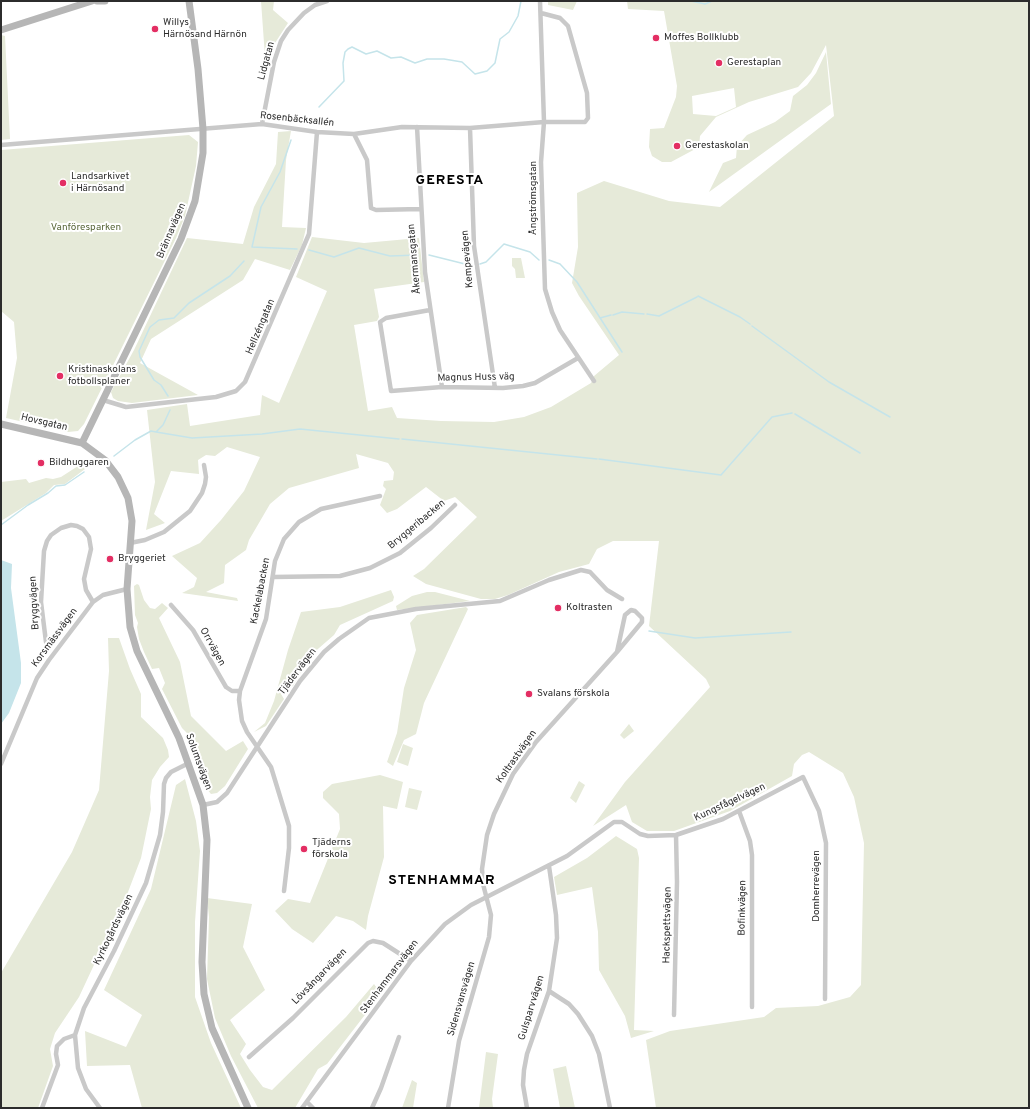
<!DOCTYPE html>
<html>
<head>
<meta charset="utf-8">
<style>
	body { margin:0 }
	#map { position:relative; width:1030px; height:1109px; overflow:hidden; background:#fff; font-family:Overpass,sans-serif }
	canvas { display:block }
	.frame { position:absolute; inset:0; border:2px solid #2c2c2c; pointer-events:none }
</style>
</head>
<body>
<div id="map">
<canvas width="1030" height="1109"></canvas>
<div class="frame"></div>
</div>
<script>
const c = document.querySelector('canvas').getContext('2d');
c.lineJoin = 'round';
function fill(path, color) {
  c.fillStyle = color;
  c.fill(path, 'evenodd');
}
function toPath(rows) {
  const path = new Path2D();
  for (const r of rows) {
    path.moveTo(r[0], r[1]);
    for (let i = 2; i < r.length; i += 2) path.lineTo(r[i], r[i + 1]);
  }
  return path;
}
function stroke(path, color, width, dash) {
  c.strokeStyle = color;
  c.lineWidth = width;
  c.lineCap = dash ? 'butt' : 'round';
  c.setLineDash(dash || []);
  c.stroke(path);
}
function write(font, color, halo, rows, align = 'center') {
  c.font = font + ' Overpass,sans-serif';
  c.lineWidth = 4;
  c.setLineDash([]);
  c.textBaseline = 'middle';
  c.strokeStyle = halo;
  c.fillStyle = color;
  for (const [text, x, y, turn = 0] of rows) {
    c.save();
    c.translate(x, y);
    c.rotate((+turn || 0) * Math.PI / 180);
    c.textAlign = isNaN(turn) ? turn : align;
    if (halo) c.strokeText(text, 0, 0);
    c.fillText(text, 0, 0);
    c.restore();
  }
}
fill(toPath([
	[261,1,274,1,273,10,288,23,275,43,266,71],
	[548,1,577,1,573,10,548,5],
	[627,1,1029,1,1029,1108,656,1108,646,1040,670,1031,764,1017,776,1008,818,1006,850,997,861,985,864,843,854,797,843,773,809,752,802,755,794,764,792,776,730,811,674,831,647,831,632,822,626,805,593,826,625,782,710,687,706,679,649,626,659,541,613,541,597,549,589,564,559,572,508,595,495,599,481,599,426,584,413,576,424,569,477,517,455,497,444,501,426,487,397,509,387,513,380,505,386,489,383,486,384,481,393,480,394,472,388,463,356,454,359,468,289,488,270,504,249,540,246,550,225,565,224,583,206,592,237,598,238,601,182,593,194,587,197,578,172,556,200,543,221,520,244,491,260,457,227,447,215,456,206,455,198,460,199,474,171,471,154,514,165,523,146,530,155,482,147,410,187,404,190,426,260,415,262,395,279,403,327,291,296,277,312,237,364,243,419,238,424,282,374,289,379,317,377,321,354,325,368,411,392,407,397,418,441,421,494,422,524,417,551,407,591,383,594,376,619,355,579,296,572,283,578,247,577,193,604,181,669,201,720,207,834,116,826,45,811,73,798,87,749,102,716,117,700,136,699,147,671,162,662,162,652,156,649,147,650,129,664,128,676,97,677,86,664,11,628,9],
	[734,88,736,107,716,116,693,114,692,96],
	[1,35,5,36,10,139,1,140],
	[826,52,831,104,709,192,723,163,736,158,737,146,747,135,775,122,790,111,793,96,807,85,816,73],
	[291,131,286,160,282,227,306,228,302,245,290,270,255,259,243,280,151,339,140,363,198,395,132,403,118,401,113,398,111,392,134,350,187,238,243,244,254,207,276,164,278,132],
	[189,135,198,142,196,166,185,216,176,238,84,424,78,431,68,432,6,418,17,358,14,322,1,311,1,150],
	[512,258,521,258,525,278,516,278,515,269,512,266],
	[78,466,83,466,85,469,65,484,54,485,46,493,1,521,1,482,26,479,29,483,46,478,53,479,61,477],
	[137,584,139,585,144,600,150,608,155,609,162,603,168,608,159,618,180,662,191,716,226,751,243,741,248,749,225,786,217,793,211,794,206,788,196,752,188,734,182,728,162,689,165,683,159,668,152,669,144,652,139,639,137,627,138,623,135,615,134,586],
	[391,590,394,597,393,601,340,625,334,635,311,655,293,686,284,690,281,694,284,699,266,726,254,732,265,723,274,701,288,650,301,612,340,607],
	[427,592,435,592,470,601,397,610,396,606,412,596],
	[466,607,468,609,424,703,416,734,404,740,393,766,387,762,397,733,404,688,416,650,410,623,417,615],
	[108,638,119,638,130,669,141,694,141,717,163,738,168,750,169,757,160,767,152,780,150,797,151,809,141,858,128,892,79,997,55,1033,50,1049,53,1066,38,1108,1,1108,1,973,72,852,99,790,109,671],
	[629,724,634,731,624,739,620,735],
	[403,744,413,748,408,766,397,762],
	[380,775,403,782,397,809,383,806,384,857,368,916,366,930,353,921,336,916,313,943,292,929,275,911,288,899,310,903,340,829,339,814,323,798,323,792,332,784],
	[185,779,196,821,200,851,195,922,195,997,211,1043,241,1108,142,1108,130,1065,87,1066,85,1031,126,1047,142,1015,104,990,151,889,176,785],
	[579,781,585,785,576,803,570,798],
	[409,788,422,791,417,810,405,807],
	[616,836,637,849,639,858,634,1030,654,1031,631,1038,625,1016,599,970,598,932,592,887,557,895,554,877,587,858],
	[207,898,252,904,243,947,265,990,230,1020,246,1044,240,1054,250,1070,263,1087,272,1090,346,1017,374,984,381,994,327,1064,318,1069,295,1108,258,1108,231,1056,215,1018,207,979,209,917],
	[486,1052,498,1054,492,1099,493,1108,479,1108],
	[566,1066,575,1108,560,1108,553,1069],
	[412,1080,417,1083,413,1108,402,1108]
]), '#e6ead9');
fill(toPath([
	[1,560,12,564,11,588,21,663,21,683,9,713,1,724]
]), '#c5e4ea');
stroke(toPath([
	[691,1,705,4,712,1],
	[319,107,344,81,343,63,345,52,348,49,352,47,366,54,377,51,391,58,401,57,415,63,427,59,444,59,462,62,475,74,487,71,495,63,500,39,509,32,518,16,521,1],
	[291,140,280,172,261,207,252,247,297,249],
	[309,250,334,257,359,248,390,256,418,255],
	[429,255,473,266],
	[549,260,560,264,577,282,622,352],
	[480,264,486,262,504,244,530,252,539,260],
	[698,296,740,317,750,324],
	[647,314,659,316,697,297],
	[613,315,622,312,644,314],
	[600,318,611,315],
	[752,326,829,382,890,417],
	[168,396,161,385,154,380,140,357,139,351,150,327,159,320,174,318,189,303,230,276,244,261],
	[795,414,860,453],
	[156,432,192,438,262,434,300,429,399,439],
	[402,439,597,459],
	[114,456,135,440,151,431,156,432,163,425,170,410],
	[599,459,721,475,772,417,792,413],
	[1,525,28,505,48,493,56,486,65,485,84,472],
	[649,631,695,638,791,632]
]), '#c5e4ea', 1.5);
stroke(toPath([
	[540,1,544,122,541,162,545,289,552,312,560,330,594,381],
	[262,124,274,62,281,41,288,30,304,13,315,5,327,1],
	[417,127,425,272,442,387],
	[470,128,474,246,495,388],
	[354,134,367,160,371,208,376,210,420,209],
	[1,145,262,124,317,132,354,134,402,127,470,128,544,122,585,122,588,118,587,93,568,26,560,18,541,13],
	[430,310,386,318,380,322,391,391,442,387,503,388,523,386,535,383,578,358],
	[103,400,126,407,216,397,236,391,245,382,309,234,317,132],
	[130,543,145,540,164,532,190,511,202,493,205,484,206,477,204,465],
	[273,577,340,576,370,568,400,553,431,528,455,505],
	[171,605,193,630,226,687,232,691,240,691],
	[46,642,41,602,44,551,47,541,51,535,61,528,71,525,77,526,83,529,89,537,91,549,84,579,86,590,93,602],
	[1,764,37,678,49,660,93,602,103,595,127,589],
	[203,805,217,802,227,793,300,681,324,652,339,639,369,618,416,609,500,601,549,580,581,570,590,572,607,590,622,599],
	[739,811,750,841,752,855,752,1007],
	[284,891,289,848,289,826,271,767,247,732,242,721,239,700,240,691,266,619,275,561,284,539,299,522,321,509,380,496],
	[549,991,569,1004,578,1014,592,1036,599,1054,610,1108],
	[674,1015,677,882,676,835],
	[249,1057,293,1018,368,943,373,941,383,943,411,961],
	[307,1102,313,1108],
	[42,1108,58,1065,56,1054,57,1046,64,1039,75,1035],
	[100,1108,86,1089,78,1068,75,1035,84,1008,114,951,146,883,160,835,163,812,164,784,166,778,171,772,189,763],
	[302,1108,411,961,445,924,471,905,567,856,614,822,622,822,640,834,648,836,676,835,723,819,803,777,819,811,826,843,825,999],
	[372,1108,381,1088,399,1037],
	[448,1108,459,1041,489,937,491,915,483,884,482,869,487,835,494,814,513,774,536,742,617,652,625,615,631,610,635,611,642,618,642,622,617,652],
	[527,1108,523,1085,524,1070,527,1054,549,991,557,938,556,915,549,866]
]), '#c9c9c9', 4.5);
stroke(toPath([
	[97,1,105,1],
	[1,30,92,1],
	[1,424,82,443,105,460,118,477,128,498,132,521,127,589,130,627,137,651,179,738,203,805,207,840,202,962,204,994,212,1028,248,1108],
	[82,443,181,239,195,201,203,153,203,129,198,69,189,1]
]), '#b6b6b6', 7);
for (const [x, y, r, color] of [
	[155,29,4,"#e32e63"],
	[656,38,4,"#e32e63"],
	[719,63,4,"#e32e63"],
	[677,146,4,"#e32e63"],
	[63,183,4,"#e32e63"],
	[60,376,4,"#e32e63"],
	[41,463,4,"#e32e63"],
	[110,559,4,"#e32e63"],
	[558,608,4,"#e32e63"],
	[529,694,4,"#e32e63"],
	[304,849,4,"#e32e63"]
]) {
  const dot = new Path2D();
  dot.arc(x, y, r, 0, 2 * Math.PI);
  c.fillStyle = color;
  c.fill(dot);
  stroke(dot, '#fff', 1.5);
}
write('10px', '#2c2c2c', '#fff', [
	["Willys",163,23],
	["Härnösand Härnön",163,35],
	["Moffes Bollklubb",664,38],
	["Gerestaplan",727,63],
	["Gerestaskolan",685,146],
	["Landsarkivet",71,177],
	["i Härnösand",71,189],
	["Kristinaskolans",68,370],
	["fotbollsplaner",68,382],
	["Bildhuggaren",49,463],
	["Bryggeriet",118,559],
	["Koltrasten",566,608],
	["Svalans förskola",537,694],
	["Tjäderns",312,843],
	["förskola",312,855]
], 'left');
write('10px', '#2c2c2c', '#fff', [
	["Lidgatan",267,61,-75],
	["Rosenbäcksallén",297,120,6],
	["Ångströmsgatan",534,198,-90],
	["Brännavägen",172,231,-67],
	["Åkermansgatan",415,259,-95],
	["Kempevägen",468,259,-95],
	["Hellzéngatan",261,327,-67],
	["Magnus Huss väg",476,378,-1],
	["Hovsgatan",44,423,13],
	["Bryggeribacken",417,525,-40],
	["Kackelabacken",261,591,-79],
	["Bryggvägen",35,603,-93],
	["Korsmässvägen",55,638,-54],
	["Orrvägen",212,647,61],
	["Tjädervägen",298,672,-53],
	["Koltrastvägen",517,757,-55],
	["Solumsvägen",198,762,70],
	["Kungsfågelvägen",730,803,-25],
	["Domherrevägen",817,886,-90],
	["Bofinkvägen",743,908,-89],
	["Hackspettsvägen",668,925,-89],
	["Kyrkogårdsvägen",114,930,-64],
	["Lövsångarvägen",320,977,-46],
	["Stenhammarsvägen",390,977,-53],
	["Sidensvansvägen",462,999,-74],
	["Gulsparvvägen",532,1008,-73]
]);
write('10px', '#59673a', '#fff', [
	["Vanföresparken",86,228]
]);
c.letterSpacing = '1px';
write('bold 14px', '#000', '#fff', [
	["GERESTA",450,181],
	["STENHAMMAR",442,881]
]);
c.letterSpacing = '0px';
</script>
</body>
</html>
